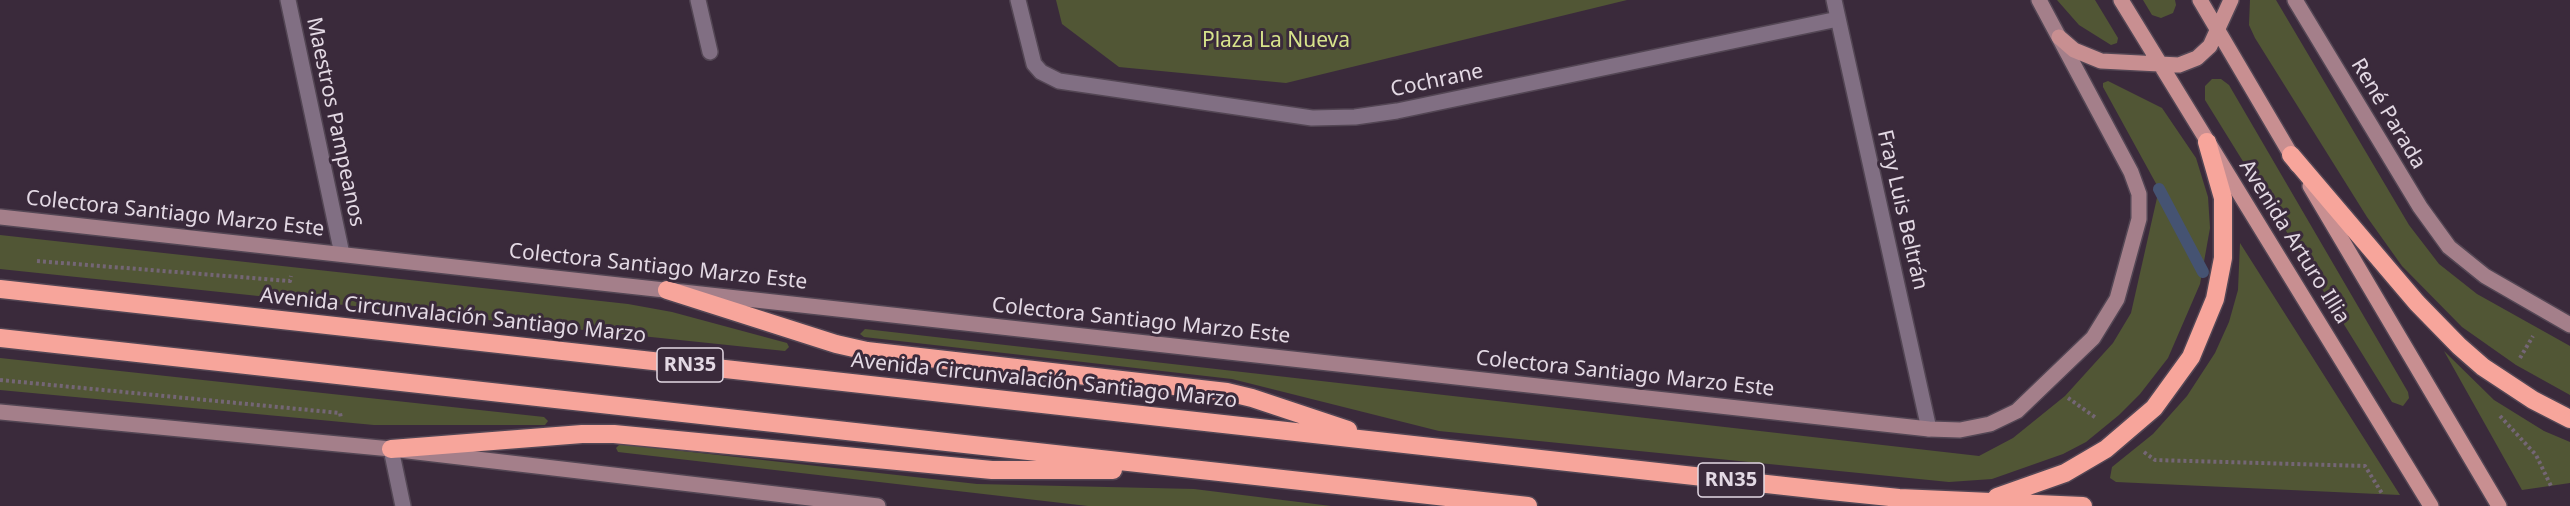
<!DOCTYPE html>
<html>
<head>
<meta charset="utf-8">
<style>
	body { margin:0 }
	canvas { display:block; background:#3a2a3b }
</style>
</head>
<body>
<canvas width="2570" height="506"></canvas>
<script>
const c = document.querySelector('canvas').getContext('2d');
c.lineJoin = 'round';
function fill(path, color) {
  c.fillStyle = color;
  c.fill(path, 'evenodd');
}
function toPath(rows) {
  const path = new Path2D();
  for (const r of rows) {
    path.moveTo(r[0], r[1]);
    for (let i = 2; i < r.length; i += 2) path.lineTo(r[i], r[i + 1]);
  }
  return path;
}
function stroke(path, color, width, dash) {
  c.strokeStyle = color;
  c.lineWidth = width;
  c.lineCap = dash ? 'butt' : 'round';
  c.setLineDash(dash || []);
  c.stroke(path);
}
function write(font, color, halo, rows, align = 'center') {
  c.font = font + ' "Noto Sans",sans-serif';
  c.lineWidth = 6;
  c.setLineDash([]);
  c.textBaseline = 'middle';
  c.strokeStyle = halo;
  c.fillStyle = color;
  for (const [text, x, y, turn = 0] of rows) {
    c.save();
    c.translate(x, y);
    c.rotate((+turn || 0) * Math.PI / 180);
    c.textAlign = isNaN(turn) ? turn : align;
    if (halo) c.strokeText(text, 0, 0);
    c.fillText(text, 0, 0);
    c.restore();
  }
}
fill(toPath([
	[1056,0,1627,0,1286,83,1119,67,1062,24],
	[2057,0,2095,0,2118,38,2117,43,2111,45,2079,25],
	[2143,0,2175,0,2176,5,2173,13,2161,18,2152,15],
	[2250,0,2276,0,2409,225,2439,264,2477,294,2570,346,2570,395,2516,365,2462,327,2402,266,2367,217,2255,38,2249,25],
	[2212,79,2221,79,2229,85,2408,392,2409,398,2403,406,2392,402,2205,100,2205,86],
	[2108,81,2162,108,2196,158,2208,197,2210,228,2200,284,2168,358,2140,394,2119,415,2086,442,2063,454,1992,479,1949,482,1439,431,1232,379,864,337,860,334,865,329,1979,456,2013,438,2065,396,2113,343,2131,313,2159,189,2103,87,2103,83],
	[0,235,628,304,672,312,787,343,789,347,785,351,0,269],
	[2240,243,2400,495,2116,482,2110,478,2112,467,2153,434,2187,396,2215,353,2229,322,2238,290],
	[2444,351,2494,400,2544,431,2570,442,2570,483,2522,490],
	[0,358,544,417,548,421,545,425,374,425,0,390],
	[620,444,977,484,1194,489,1331,506,1088,506,618,452,616,448]
]), '#515635');
stroke(toPath([
	[2159,189,2203,272]
]), '#455372', 12);
const street = toPath([
	[288,0,342,254],
	[698,0,710,52],
	[1018,0,1034,64,1041,72,1059,81,1312,118,1355,117,1397,111,1838,19],
	[1834,0,1929,429],
	[391,449,403,506]
]);
const secondary = toPath([
	[2295,0,2420,207,2449,247,2485,276,2570,325],
	[0,217,1929,429,1960,430,1990,424,2017,411,2093,338,2117,299,2139,219,2139,194,2131,172,2039,0],
	[0,412,391,449,878,506]
]);
const primary = toPath([
	[2121,0,2431,506],
	[2200,0,2297,165],
	[2059,37,2074,50,2101,61,2179,65,2197,58,2210,46,2231,0],
	[2310,186,2499,506]
]);
const highway = toPath([
	[2291,155,2417,303,2459,346,2483,367,2533,400,2570,419],
	[0,289,1821,490,1899,498,2083,506],
	[667,290,836,344,867,351,1227,392,1252,398,1348,430],
	[0,338,1528,506],
	[391,449,582,434,614,434,992,470,1113,470],
	[1997,497,2065,473,2106,449,2154,408,2191,357,2215,299,2223,258,2223,198,2207,142]
]);
stroke(street, '#534654', 18);
stroke(secondary, '#534654', 18);
stroke(primary, '#534654', 18);
stroke(highway, '#534654', 21);
stroke(toPath([
	[37,261,290,281,291,276],
	[2520,358,2533,336],
	[0,380,340,413,341,418],
	[2068,398,2096,418],
	[2500,416,2536,455,2551,486],
	[2144,452,2155,460,2365,466,2383,495]
]), '#746675', 4, [3, 3]);
stroke(street, '#816f83', 15);
stroke(secondary, '#a47f8a', 15);
stroke(primary, '#c88f91', 15);
stroke(highway, '#f7a59b', 18);
for (const [x, y, w] of [
	[690,365,66],
	[1731,480,66]
]) {
  const box = new Path2D();
  box.roundRect(x - w / 2, y - 17, w, 34, 4.5);
  c.fillStyle = '#3a2a3b';
  c.fill(box);
  stroke(box, '#e3d9e4', 1.5);
}
write('bold 20px', '#e3d9e4', null, [
	["RN35",690,365],
	["RN35",1731,480]
]);
write('21px', '#d7e38b', '#3a2a3b', [
	["Plaza La Nueva",1276,41]
]);
write('21px', '#e3d9e4', '#3a2a3b', [
	["Cochrane",1437,81,-12],
	["René Parada",2388,114,59],
	["Maestros Pampeanos",335,122,78],
	["Fray Luis Beltrán",1902,210,77],
	["Colectora Santiago Marzo Este",175,214,6],
	["Avenida Arturo Illia",2294,242,58],
	["Colectora Santiago Marzo Este",658,267,6],
	["Avenida Circunvalación Santiago Marzo",453,316,6],
	["Colectora Santiago Marzo Este",1141,321,6],
	["Colectora Santiago Marzo Este",1625,374,6],
	["Avenida Circunvalación Santiago Marzo",1044,381,6]
]);
</script>
</body>
</html>
